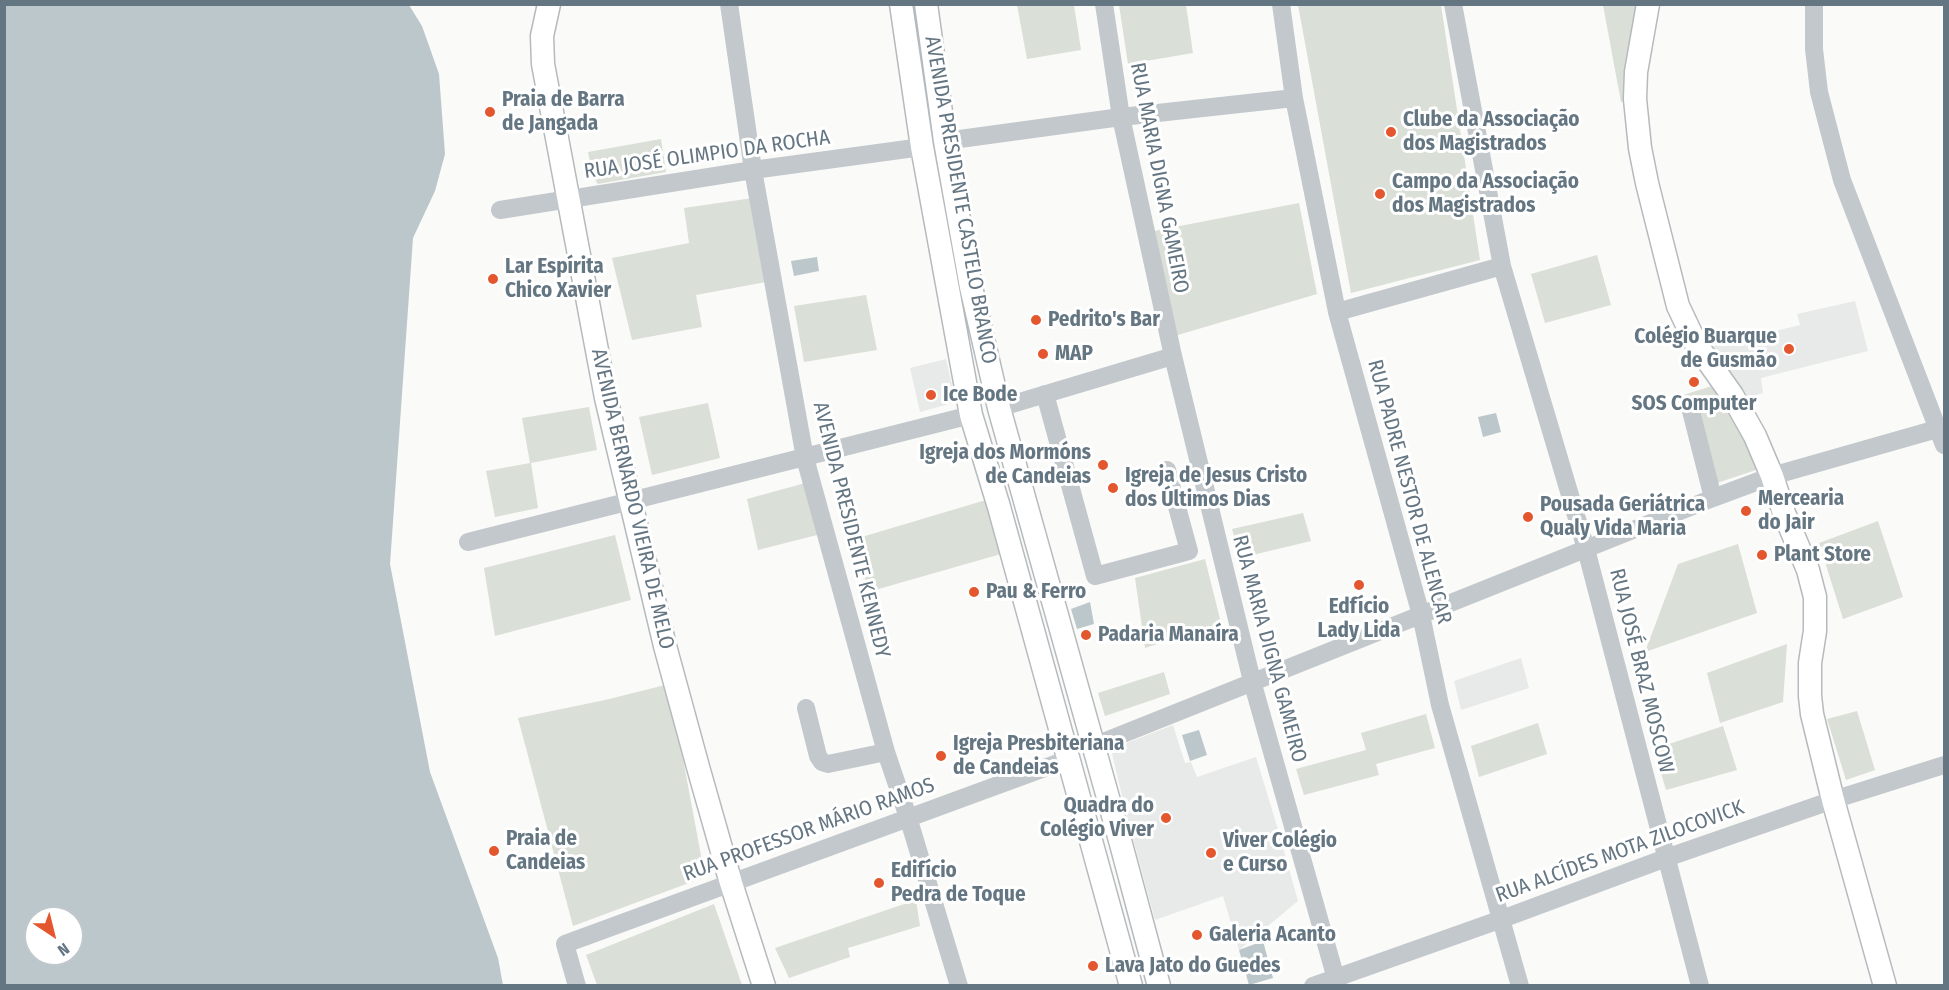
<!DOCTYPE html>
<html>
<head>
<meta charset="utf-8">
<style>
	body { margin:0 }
	#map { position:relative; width:1949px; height:990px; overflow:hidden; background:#fafaf8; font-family:"Fira Sans Condensed",sans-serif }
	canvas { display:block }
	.frame { position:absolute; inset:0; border:6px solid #657683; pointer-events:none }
	.north { position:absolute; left:24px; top:906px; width:60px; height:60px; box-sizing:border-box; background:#fff; border:2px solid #c1c8cd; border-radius:50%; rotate:145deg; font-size:16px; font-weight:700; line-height:24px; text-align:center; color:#657683 }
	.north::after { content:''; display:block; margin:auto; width:21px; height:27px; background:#e4572e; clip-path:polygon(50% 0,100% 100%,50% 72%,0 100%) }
</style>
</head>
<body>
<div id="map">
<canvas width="1949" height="990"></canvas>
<div class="frame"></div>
<div class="north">N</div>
</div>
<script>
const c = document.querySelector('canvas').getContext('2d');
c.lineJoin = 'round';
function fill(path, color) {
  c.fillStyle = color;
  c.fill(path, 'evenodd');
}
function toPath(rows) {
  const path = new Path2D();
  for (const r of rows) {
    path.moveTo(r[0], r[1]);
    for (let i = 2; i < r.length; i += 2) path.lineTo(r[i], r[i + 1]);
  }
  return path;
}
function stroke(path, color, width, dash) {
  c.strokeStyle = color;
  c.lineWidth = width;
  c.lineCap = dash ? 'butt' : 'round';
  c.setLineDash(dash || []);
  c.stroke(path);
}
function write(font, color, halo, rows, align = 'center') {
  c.font = font + ' "Fira Sans Condensed",sans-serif';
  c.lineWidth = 6;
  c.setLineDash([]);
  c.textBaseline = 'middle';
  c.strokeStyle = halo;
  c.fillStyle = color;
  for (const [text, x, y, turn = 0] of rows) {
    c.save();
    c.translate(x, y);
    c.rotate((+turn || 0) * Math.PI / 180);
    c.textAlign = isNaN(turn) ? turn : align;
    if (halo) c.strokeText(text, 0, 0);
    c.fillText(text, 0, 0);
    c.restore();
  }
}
fill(toPath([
	[1855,301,1868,351,1761,378,1763,393,1743,399,1709,347,1800,325,1797,314],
	[946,359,956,402,920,412,910,368],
	[1521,658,1529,688,1461,710,1454,681],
	[1173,725,1185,763,1191,762,1197,777,1256,757,1277,826,1298,901,1239,950,1223,896,1155,920,1126,813,1111,749]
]), '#e8e9e9');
fill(toPath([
	[1017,5,1074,5,1081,50,1027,59],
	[1119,5,1186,5,1193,53,1128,64],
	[1298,5,1441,5,1480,260,1351,293],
	[1603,5,1650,5,1632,98,1621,102],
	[661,139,666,172,598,184,593,177,588,152],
	[753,198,766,282,696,295,702,327,632,340,612,258,689,243,684,208],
	[1299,203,1317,294,1171,337,1154,231],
	[1597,255,1611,305,1545,323,1531,274],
	[866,295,877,350,804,362,794,306],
	[1715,385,1728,401,1759,469,1708,486,1680,396],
	[708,403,720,458,652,475,639,417],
	[589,407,597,450,531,463,538,508,495,517,486,471,530,463,522,418],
	[809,482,821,534,758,550,747,499],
	[986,500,1001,554,868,592,855,539],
	[1303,513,1311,541,1240,558,1232,529],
	[1878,521,1903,597,1843,619,1819,543],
	[615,535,631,600,495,636,484,568],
	[1738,544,1757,613,1645,652,1678,564],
	[1205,559,1221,623,1145,648,1135,578],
	[1787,644,1783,702,1720,723,1707,673],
	[1164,672,1170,694,1105,716,1098,693],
	[669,684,705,877,573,926,518,718,605,700],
	[1857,711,1875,770,1846,780,1827,719],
	[1426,714,1435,748,1376,764,1379,775,1304,795,1296,769,1366,750,1361,733],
	[1538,723,1547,754,1479,777,1471,746],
	[1723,726,1737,770,1666,790,1654,749],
	[916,900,920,926,848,948,850,957,789,978,775,948],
	[714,904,742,985,597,985,586,955]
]), '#dadfd7');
fill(toPath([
	[5,4,409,5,422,26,439,74,445,154,435,191,413,238,390,564,430,772,498,958,503,985,5,985],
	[36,918,72,918,72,954,36,954],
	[817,257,819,271,794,276,791,261],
	[1496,413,1501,432,1483,437,1478,417],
	[1090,602,1094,624,1077,629,1071,609],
	[1199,730,1207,755,1190,761,1182,735],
	[1263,941,1273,978,1249,985,1239,950]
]), '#bbc7cb');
const major = toPath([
	[549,4,542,36,543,64,606,398,665,646,698,767,731,883,764,986],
	[901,4,922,147,971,415,999,507,1131,986],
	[926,4,945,141,971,287,999,408,1121,844,1159,986],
	[1648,4,1636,72,1635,99,1640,148,1647,183,1678,306,1696,344,1732,395,1755,436,1772,476,1784,513,1808,570,1815,597,1815,631,1810,663,1810,696,1812,714,1833,800,1885,986]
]);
stroke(major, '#b5babe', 25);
stroke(toPath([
	[729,4,753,170,805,458,886,752,908,817,959,986],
	[1104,4,1121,117,1173,356,1252,681,1338,986],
	[1281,4,1294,98,1337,312,1421,615,1440,705,1520,986],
	[1453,4,1502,266,1586,549,1700,986],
	[1814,4,1814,49,1819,92,1842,180,1944,445],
	[945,141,1121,117,1294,98],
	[500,210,753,170,922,147],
	[1337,312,1502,266],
	[1045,394,1095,576,1189,551,1167,470],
	[1690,407,1713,498],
	[999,408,1173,356],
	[468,542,971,415],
	[806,708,818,756,822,762,828,764,886,752],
	[1093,746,1713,498,1772,476,1944,427],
	[577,986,565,944,1069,759],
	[1313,986,1502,919,1666,858,1833,800,1944,765]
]), '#c3c8cc', 18);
stroke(major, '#fff', 22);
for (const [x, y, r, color] of [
	[490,112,6,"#e4572e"],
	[1391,132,6,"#e4572e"],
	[1380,194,6,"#e4572e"],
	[493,279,6,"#e4572e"],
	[1036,320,6,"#e4572e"],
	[1789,349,6,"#e4572e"],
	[1043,354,6,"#e4572e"],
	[1694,382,6,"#e4572e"],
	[931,395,6,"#e4572e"],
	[1103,465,6,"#e4572e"],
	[1113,488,6,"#e4572e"],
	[1746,511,6,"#e4572e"],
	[1528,517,6,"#e4572e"],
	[1762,555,6,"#e4572e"],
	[1359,585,6,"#e4572e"],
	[974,592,6,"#e4572e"],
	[1086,635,6,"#e4572e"],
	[941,756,6,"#e4572e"],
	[1166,818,6,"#e4572e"],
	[494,851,6,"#e4572e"],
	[1211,853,6,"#e4572e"],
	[879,883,6,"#e4572e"],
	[1197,935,6,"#e4572e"],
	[1093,966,6,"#e4572e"]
]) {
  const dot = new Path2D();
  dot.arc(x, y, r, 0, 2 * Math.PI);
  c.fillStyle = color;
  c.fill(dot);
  stroke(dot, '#fff', 2);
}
write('bold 21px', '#657683', '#fff', [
	["Praia de Barra",502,100],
	["de Jangada",502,124],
	["Clube da Associação",1403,120],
	["dos Magistrados",1403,144],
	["Campo da Associação",1392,182],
	["dos Magistrados",1392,206],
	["Lar Espírita",505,267],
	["Chico Xavier",505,291],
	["Pedrito's Bar",1048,320],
	["Colégio Buarque",1777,337,"right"],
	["de Gusmão",1777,361,"right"],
	["MAP",1055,354],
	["Ice Bode",943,395],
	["SOS Computer",1694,404,"center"],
	["Igreja dos Mormóns",1091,453,"right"],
	["de Candeias",1091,477,"right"],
	["Igreja de Jesus Cristo",1125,476],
	["dos Últimos Dias",1125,500],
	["Mercearia",1758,499],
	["do Jair",1758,523],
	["Pousada Geriátrica",1540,505],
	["Qualy Vida Maria",1540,529],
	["Plant Store",1774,555],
	["Pau & Ferro",986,592],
	["Edfício",1359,607,"center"],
	["Lady Lida",1359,631,"center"],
	["Padaria Manaíra",1098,635],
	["Igreja Presbiteriana",953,744],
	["de Candeias",953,768],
	["Quadra do",1154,806,"right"],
	["Colégio Viver",1154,830,"right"],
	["Praia de",506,839],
	["Candeias",506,863],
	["Viver Colégio",1223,841],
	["e Curso",1223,865],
	["Edifício",891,871],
	["Pedra de Toque",891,895],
	["Galeria Acanto",1209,935],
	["Lava Jato do Guedes",1105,966]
], 'left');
write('21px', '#657683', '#fff', [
	["RUA JOSÉ OLIMPIO DA ROCHA",707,155,-8],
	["RUA MARIA DIGNA GAMEIRO",1159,178,79],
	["AVENIDA PRESIDENTE CASTELO BRANCO",960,200,80],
	["RUA PADRE NESTOR DE ALENCAR",1409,492,75],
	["AVENIDA BERNARDO VIEIRA DE MELO",632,499,77],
	["AVENIDA PRESIDENTE KENNEDY",851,530,76],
	["RUA MARIA DIGNA GAMEIRO",1269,649,75],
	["RUA JOSÉ BRAZ MOSCOW",1641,671,76],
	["RUA PROFESSOR MÁRIO RAMOS",809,830,-20],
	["RUA ALCÍDES MOTA ZILOCOVICK",1620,852,-20]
]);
</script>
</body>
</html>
